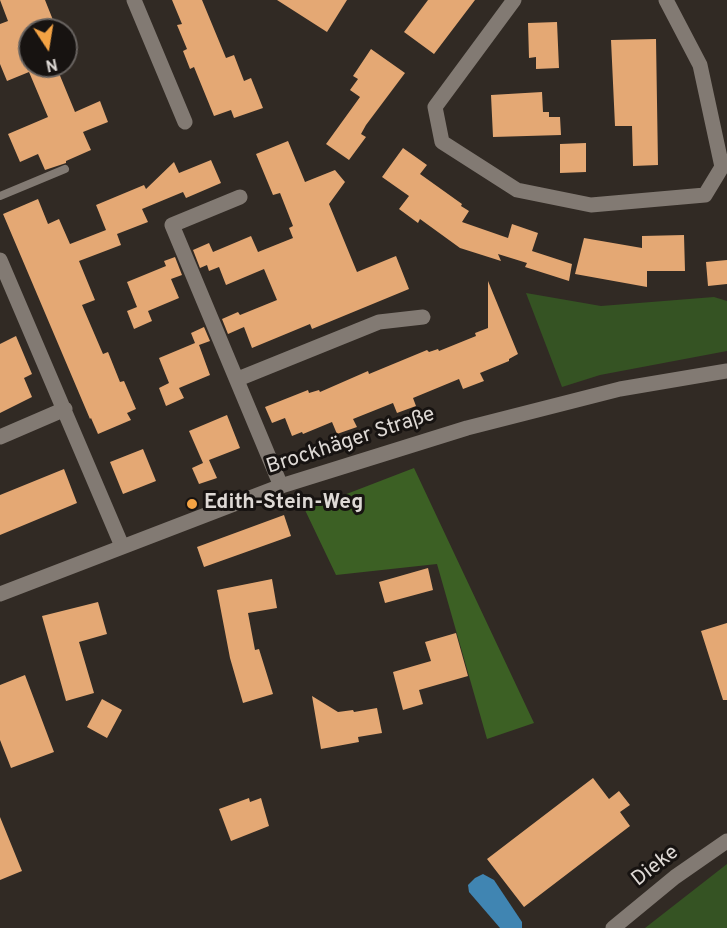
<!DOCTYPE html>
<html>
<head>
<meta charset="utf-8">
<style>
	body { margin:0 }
	#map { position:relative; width:727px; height:928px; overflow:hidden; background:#312a24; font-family:Overpass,sans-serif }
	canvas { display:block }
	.north { position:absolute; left:18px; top:18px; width:60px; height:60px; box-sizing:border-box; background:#171311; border:2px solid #67625f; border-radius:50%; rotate:168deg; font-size:16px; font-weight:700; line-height:24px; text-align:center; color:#ded9d5 }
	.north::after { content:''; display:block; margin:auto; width:21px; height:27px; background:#f4a344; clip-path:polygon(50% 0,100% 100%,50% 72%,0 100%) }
</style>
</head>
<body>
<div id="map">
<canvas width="727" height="928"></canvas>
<div class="north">N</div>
</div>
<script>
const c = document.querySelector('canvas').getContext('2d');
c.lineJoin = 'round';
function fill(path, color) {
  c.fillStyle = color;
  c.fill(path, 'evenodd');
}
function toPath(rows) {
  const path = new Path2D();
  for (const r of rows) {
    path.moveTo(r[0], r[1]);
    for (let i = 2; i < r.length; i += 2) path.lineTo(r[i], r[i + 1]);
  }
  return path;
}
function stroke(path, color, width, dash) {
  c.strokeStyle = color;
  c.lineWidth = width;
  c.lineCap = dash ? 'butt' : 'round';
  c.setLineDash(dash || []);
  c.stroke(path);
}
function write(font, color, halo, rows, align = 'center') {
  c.font = font + ' Overpass,sans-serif';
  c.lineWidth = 6;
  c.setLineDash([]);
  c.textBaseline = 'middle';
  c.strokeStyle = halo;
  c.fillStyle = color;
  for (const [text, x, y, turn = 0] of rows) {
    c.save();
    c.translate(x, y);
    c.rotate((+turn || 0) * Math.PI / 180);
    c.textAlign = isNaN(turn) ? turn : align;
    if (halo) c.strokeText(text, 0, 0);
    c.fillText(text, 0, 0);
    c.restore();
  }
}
fill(toPath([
	[526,293,601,306,714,297,727,301,727,351,600,375,562,387],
	[727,864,727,928,645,928]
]), '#355323');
fill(toPath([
	[414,468,534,723,487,739,437,564,336,575,305,510]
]), '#3c6024');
fill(toPath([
	[483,874,494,880,522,922,522,928,500,928,469,892,468,885,475,878]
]), '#4085b2');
fill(toPath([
	[0,0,45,0,57,30,30,30,30,66,56,66,75,112,100,101,108,122,83,132,91,150,66,161,66,163,45,170,38,154,20,162,8,134,48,117,29,72,7,81,0,64,0,24,8,21],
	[172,0,202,0,226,58,234,55,244,81,251,78,263,108,234,118,231,110,214,116,194,67,190,69,183,51,187,49,177,25,182,24],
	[277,0,347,0,327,32],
	[428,0,475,0,434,54,404,32],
	[557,22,559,68,536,69,536,57,529,58,528,23],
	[656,39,658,165,633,166,632,126,615,126,611,40],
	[371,49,405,73,366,125,361,134,366,137,349,160,326,144,360,97,350,90,358,79,353,76],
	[542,92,543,112,549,112,549,117,560,117,561,135,493,137,491,95],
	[288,141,305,182,335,170,345,182,329,204,357,272,396,256,409,289,312,329,310,324,252,348,244,327,228,334,222,319,238,312,240,315,277,300,264,269,226,285,219,267,209,271,207,265,200,268,193,250,209,243,213,252,251,236,258,252,293,238,289,228,293,226,280,193,273,195,256,154],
	[586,143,586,172,560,173,560,144],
	[403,148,427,165,420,174,462,204,461,206,469,211,462,222,508,238,512,224,538,233,532,251,572,264,569,281,525,267,527,263,498,254,501,261,460,248,420,219,418,223,399,209,409,196,382,177],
	[211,160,221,183,186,198,183,192,142,209,148,222,117,234,121,245,79,261,95,300,82,305,103,354,108,352,120,382,124,381,136,409,127,413,131,420,98,434,91,418,90,419,3,214,38,199,48,224,59,219,70,244,106,230,96,205,144,185,146,189,174,162,179,173],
	[684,235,685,271,647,271,647,287,575,274,584,238,642,248,642,236],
	[175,257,182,275,171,279,179,298,148,311,152,321,134,329,127,311,137,307,127,282,166,266,164,261],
	[727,260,727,284,708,286,706,262],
	[488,281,518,354,509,359,509,361,480,373,484,381,463,389,459,379,413,398,416,406,397,413,393,403,353,419,357,427,337,434,332,422,303,434,302,432,292,436,285,418,272,423,265,407,308,390,309,393,319,390,320,392,368,371,369,374,427,350,429,352,438,349,439,351,476,336,475,333,488,328],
	[204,327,210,341,199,345,210,375,179,388,184,398,166,406,159,388,169,383,159,358,195,343,191,333],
	[16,336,32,374,24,378,32,397,0,413,0,344],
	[227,415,240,448,209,460,217,478,199,484,192,468,203,463,189,431],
	[143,449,156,481,123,494,110,462],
	[64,469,77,503,0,535,0,495],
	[284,515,291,536,204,567,197,547],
	[428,568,433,590,385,603,379,582],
	[272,579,277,608,248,613,255,650,259,649,273,694,243,703,230,658,217,590],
	[98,602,107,634,79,642,94,693,66,701,42,616],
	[727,623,727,700,723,700,701,631],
	[456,633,468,676,419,690,423,704,403,710,393,672,431,661,425,642],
	[25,675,54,752,11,768,0,740,0,685],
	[312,696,338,712,353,710,354,712,377,708,382,733,358,737,359,742,321,749],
	[102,699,122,710,107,738,87,727],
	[593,778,609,799,619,791,630,805,620,812,630,826,524,907,487,859],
	[249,798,250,802,261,798,269,826,231,841,219,809],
	[0,817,22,871,0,880]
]), '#e4a874');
stroke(toPath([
	[0,196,65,169]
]), '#827a73', 8);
stroke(toPath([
	[134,0,185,122],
	[514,0,435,107,442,142,517,190,591,205,705,195,722,167,700,65,666,0],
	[240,197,172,225,281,486],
	[0,260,122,546],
	[238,379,379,322,423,317],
	[0,437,65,409],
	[613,928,675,877,727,841]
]), '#827a73', 15);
stroke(toPath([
	[0,594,281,486,467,428,620,389,727,371]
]), '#827a73', 15);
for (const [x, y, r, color] of [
	[192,504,6,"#f4a344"]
]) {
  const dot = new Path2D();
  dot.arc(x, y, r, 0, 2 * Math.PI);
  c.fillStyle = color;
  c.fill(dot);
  stroke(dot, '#171311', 2);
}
write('21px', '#ded9d5', '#171311', [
	["Brockhäger Straße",351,442,-18],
	["Dieke",656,867,-38]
]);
write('bold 21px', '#ded9d5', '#171311', [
	["Edith-Stein-Weg",204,504]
], 'left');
</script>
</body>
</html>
